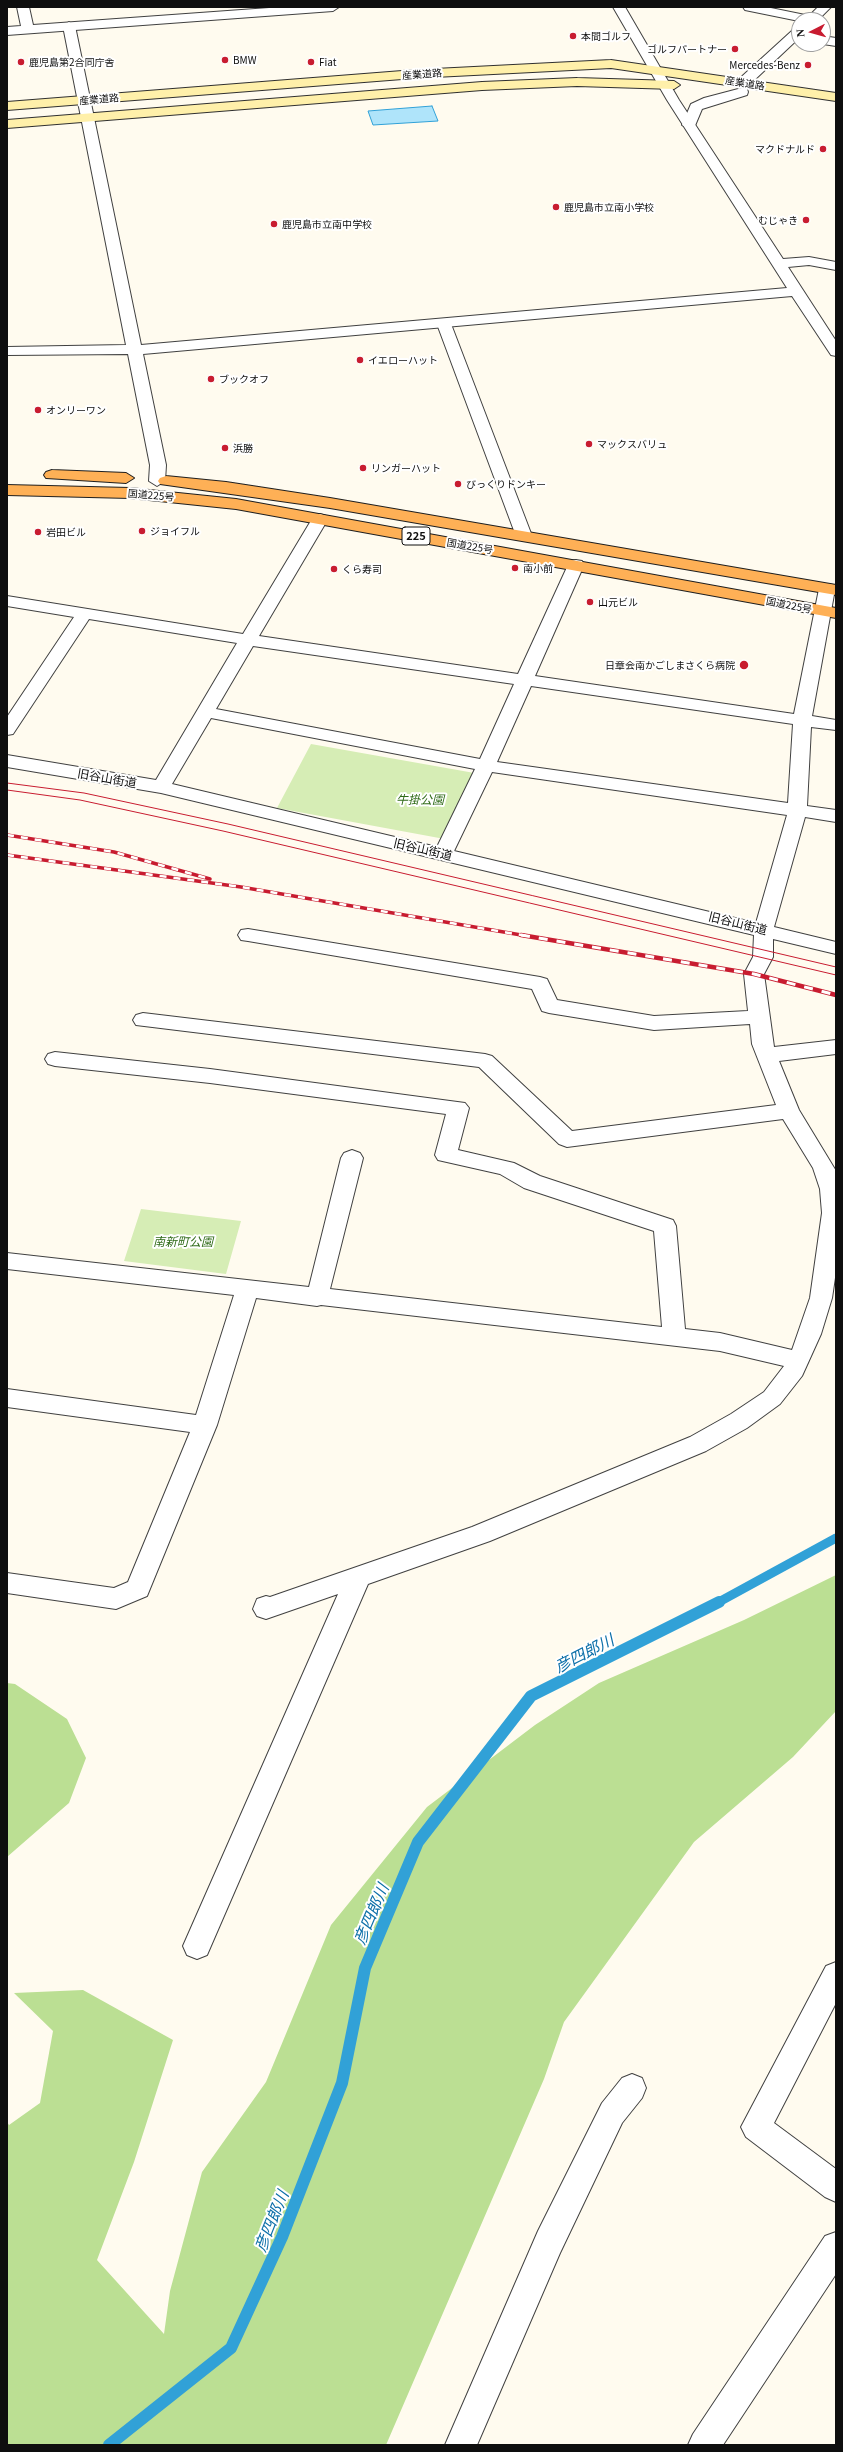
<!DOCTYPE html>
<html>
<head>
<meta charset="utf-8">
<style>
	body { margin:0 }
	#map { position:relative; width:843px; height:2452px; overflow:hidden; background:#fffbef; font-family:Georgia,serif }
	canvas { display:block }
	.frame { position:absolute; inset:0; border:8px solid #0e0e0e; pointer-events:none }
	.north { position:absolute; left:791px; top:12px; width:40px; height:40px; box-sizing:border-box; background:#fff; border:1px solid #9f9f9f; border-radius:50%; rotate:264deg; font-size:11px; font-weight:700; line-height:16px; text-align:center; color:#0e0e0e }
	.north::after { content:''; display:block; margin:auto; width:14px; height:18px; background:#c81c30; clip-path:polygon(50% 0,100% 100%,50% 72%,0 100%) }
</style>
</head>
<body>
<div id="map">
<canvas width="843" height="2452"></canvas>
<div class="frame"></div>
<div class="north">N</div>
</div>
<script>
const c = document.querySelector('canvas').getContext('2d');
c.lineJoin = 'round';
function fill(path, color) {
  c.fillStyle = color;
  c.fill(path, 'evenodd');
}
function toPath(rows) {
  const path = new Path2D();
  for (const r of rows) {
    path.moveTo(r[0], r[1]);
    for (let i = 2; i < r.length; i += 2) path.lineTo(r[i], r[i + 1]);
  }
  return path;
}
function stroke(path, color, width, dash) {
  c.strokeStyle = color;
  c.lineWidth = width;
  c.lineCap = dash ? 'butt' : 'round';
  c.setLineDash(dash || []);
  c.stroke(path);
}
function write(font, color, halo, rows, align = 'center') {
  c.font = font + ' Georgia,"Noto Sans JP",serif';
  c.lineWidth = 4;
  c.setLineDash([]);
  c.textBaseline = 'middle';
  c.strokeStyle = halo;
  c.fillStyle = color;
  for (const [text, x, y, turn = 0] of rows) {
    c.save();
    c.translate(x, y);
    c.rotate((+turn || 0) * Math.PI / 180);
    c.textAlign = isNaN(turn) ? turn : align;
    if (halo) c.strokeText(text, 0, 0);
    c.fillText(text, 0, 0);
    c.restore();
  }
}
fill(toPath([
	[311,744,480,774,450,840,277,808],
	[141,1209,241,1221,226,1274,124,1261]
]), '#d6edb5');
fill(toPath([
	[836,1575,836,1711,793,1757,694,1842,564,2022,544,2079,386,2445,7,2445,7,2122,9,2125,40,2103,53,2031,14,1993,83,1990,173,2040,134,2162,97,2260,164,2334,170,2291,202,2172,266,2082,331,1925,427,1807,535,1725,599,1683,744,1620],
	[7,1683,15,1684,67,1719,86,1758,69,1803,7,1857]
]), '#bbdf93');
const water = toPath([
	[432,106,438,121,373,125,368,111,432,106]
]);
fill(water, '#afe4fa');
stroke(water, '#31a1d7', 1);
stroke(toPath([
	[717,1603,836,1538]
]), '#31a1d7', 9);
stroke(toPath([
	[109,2445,231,2348,282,2237,342,2083,365,1968,418,1842,531,1696,719,1602]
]), '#31a1d7', 12);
const minor = toPath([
	[17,7,29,7,33,25,283,7,339,7,333,11,7,35,7,27,21,26,17,7],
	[743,7,766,7,815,17,817,20,799,21,745,10,743,7],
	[742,88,747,89,748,92,747,95,702,109,694,128,689,129,682,125,691,104,704,98,742,88],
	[444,320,451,324,532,536,530,539,524,541,518,539,516,536,437,324,444,320],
	[320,514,326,516,328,519,259,636,518,674,568,565,570,561,576,560,582,561,584,565,535,676,794,714,819,589,821,585,827,584,833,585,835,589,812,716,836,720,836,730,811,727,807,806,836,810,836,822,805,817,774,927,836,942,836,954,773,939,773,957,764,974,774,1047,836,1040,836,1054,779,1061,799,1110,836,1171,836,1271,832,1298,821,1334,802,1376,780,1404,747,1428,706,1451,490,1541,368,1584,207,1955,197,1959,187,1955,183,1946,338,1594,266,1619,257,1616,253,1609,257,1599,266,1596,270,1597,472,1527,690,1437,731,1414,764,1392,784,1366,720,1351,321,1305,317,1306,256,1298,217,1425,147,1596,116,1609,7,1593,7,1573,114,1588,128,1582,190,1432,7,1407,7,1389,196,1415,234,1295,7,1269,7,1253,309,1287,341,1158,344,1153,352,1150,360,1153,363,1158,330,1289,662,1327,654,1231,524,1188,500,1174,438,1160,435,1155,446,1114,210,1083,55,1066,48,1064,45,1059,48,1054,55,1052,210,1069,465,1103,469,1108,458,1150,514,1163,540,1176,673,1220,676,1226,685,1329,720,1333,792,1350,810,1298,822,1213,820,1189,813,1168,783,1119,567,1147,559,1144,479,1067,136,1025,133,1020,136,1015,143,1013,485,1054,492,1056,572,1131,776,1105,752,1044,750,1024,654,1030,549,1013,542,1011,532,989,248,941,241,940,238,935,241,930,248,929,540,977,547,979,557,1000,654,1016,748,1011,744,974,753,957,754,935,161,793,7,767,7,755,156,780,237,643,89,619,13,734,7,735,7,717,74,617,7,606,7,596,243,634,312,519,314,516,320,514],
	[253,646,514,684,480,759,216,709,253,646],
	[531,686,793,724,788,803,497,762,531,686],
	[211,718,475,769,437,847,172,784,211,718],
	[492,772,787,815,756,923,454,851,492,772],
	[836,1962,836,2003,774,2123,836,2169,836,2202,825,2197,746,2137,741,2127,826,1966,836,1962],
	[632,2074,642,2078,646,2088,642,2098,622,2123,560,2253,477,2445,445,2445,538,2231,602,2103,622,2078,632,2074],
	[836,2232,836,2274,723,2445,688,2445,693,2434,825,2236,836,2232]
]);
const tertiary = toPath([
	[613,7,625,7,679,100,783,259,809,257,836,262,836,270,809,265,788,267,836,341,836,356,831,355,792,296,143,354,166,465,165,481,157,486,149,481,150,465,128,354,7,355,7,347,126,345,63,26,69,22,75,26,141,345,787,288,667,100,613,7],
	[818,7,831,7,818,20,805,20,818,7],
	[799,27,799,38,748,86,738,86,737,83,738,80,795,28,799,27],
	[823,36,836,38,836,46,823,44,823,36]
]);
const secondary = toPath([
	[611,60,836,93,836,101,611,68,415,78,7,110,7,102,415,70,611,60],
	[577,78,674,81,680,85,674,89,577,86,482,90,7,128,7,120,482,82,577,78]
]);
const trunk = toPath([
	[52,470,126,473,134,478,126,483,46,478,44,475,46,472,52,470],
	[166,476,226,482,330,498,836,585,836,595,330,508,160,484,158,481,160,478,166,476],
	[7,485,130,488,236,499,836,608,836,618,236,509,130,498,7,495,7,485]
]);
stroke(minor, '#414141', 2);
stroke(tertiary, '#414141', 2);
stroke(secondary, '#303030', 2);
stroke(trunk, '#1f1f1f', 2);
fill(minor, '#fff');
fill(tertiary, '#fff');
fill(secondary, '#fff0aa');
fill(trunk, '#feb056');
stroke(toPath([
	[7,783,84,793,228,824,836,967],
	[7,790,80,800,223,831,836,975]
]), '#c81c30', 1);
const railFar1 = toPath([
	[7,835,114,852,210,879],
	[7,855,241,887,527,936]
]);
const rail = toPath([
	[521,935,754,974,836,995]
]);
stroke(railFar1, '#c81c30', 3.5);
stroke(rail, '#c81c30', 4.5);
stroke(railFar1, '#fff', 2.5, [7]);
stroke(rail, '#fff', 3, [9]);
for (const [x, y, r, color] of [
	[573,36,4,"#c81c30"],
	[735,49,4,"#c81c30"],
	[225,60,4,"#c81c30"],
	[21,62,4,"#c81c30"],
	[311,62,4,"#c81c30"],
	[808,65,4,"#c81c30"],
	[823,149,4,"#c81c30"],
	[556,207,4,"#c81c30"],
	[806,220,4,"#c81c30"],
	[274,224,4,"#c81c30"],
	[360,360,4,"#c81c30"],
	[211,379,4,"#c81c30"],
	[38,410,4,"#c81c30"],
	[589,444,4,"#c81c30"],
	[225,448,4,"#c81c30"],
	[363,468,4,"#c81c30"],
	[458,484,4,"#c81c30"],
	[142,531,4,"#c81c30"],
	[38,532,4,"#c81c30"],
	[515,568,4,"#c81c30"],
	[334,569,4,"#c81c30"],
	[590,602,4,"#c81c30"],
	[744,665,5,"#c81c30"]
]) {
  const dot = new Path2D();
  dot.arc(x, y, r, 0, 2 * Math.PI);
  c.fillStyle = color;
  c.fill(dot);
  stroke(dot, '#fff', 1.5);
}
write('10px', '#0e0e0e', '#fff', [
	["本間ゴルフ",581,36],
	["ゴルフパートナー",727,49,"right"],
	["BMW",233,60],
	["鹿児島第2合同庁舎",29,62],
	["Fiat",319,62],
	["Mercedes-Benz",800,65,"right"],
	["マクドナルド",815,149,"right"],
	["鹿児島市立南小学校",564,207],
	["むじゃき",798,220,"right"],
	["鹿児島市立南中学校",282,224],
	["イエローハット",368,360],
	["ブックオフ",219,379],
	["オンリーワン",46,410],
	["マックスバリュ",597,444],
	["浜勝",233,448],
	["リンガーハット",371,468],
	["びっくりドンキー",466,484],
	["ジョイフル",150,531],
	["岩田ビル",46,532],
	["南小前",523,568],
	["くら寿司",342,569],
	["山元ビル",598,602],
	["日章会南かごしまさくら病院",735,665,"right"]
], 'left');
write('10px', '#0e0e0e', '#fff', [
	["産業道路",422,74,-4],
	["産業道路",745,83,9],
	["産業道路",99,99,-5],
	["国道225号",151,495,5],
	["国道225号",470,546,10],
	["国道225号",789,605,11]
]);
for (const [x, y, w] of [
	[416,536,28]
]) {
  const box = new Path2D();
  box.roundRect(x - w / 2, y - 9, w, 18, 3);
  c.fillStyle = '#fff';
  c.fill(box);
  stroke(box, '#0e0e0e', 1);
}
write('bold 11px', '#0e0e0e', null, [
	["225",416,536]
]);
write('12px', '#0e0e0e', '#fff', [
	["旧谷山街道",107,778,10],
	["旧谷山街道",423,849,13],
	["旧谷山街道",738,923,14]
]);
write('italic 12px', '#306b19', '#fff', [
	["牛掛公園",420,799],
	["南新町公園",183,1241]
]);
write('italic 16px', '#0e70a9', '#fff', [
	["彦四郎川",584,1653,-27],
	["彦四郎川",371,1914,-67],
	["彦四郎川",271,2221,-68]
]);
</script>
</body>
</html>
